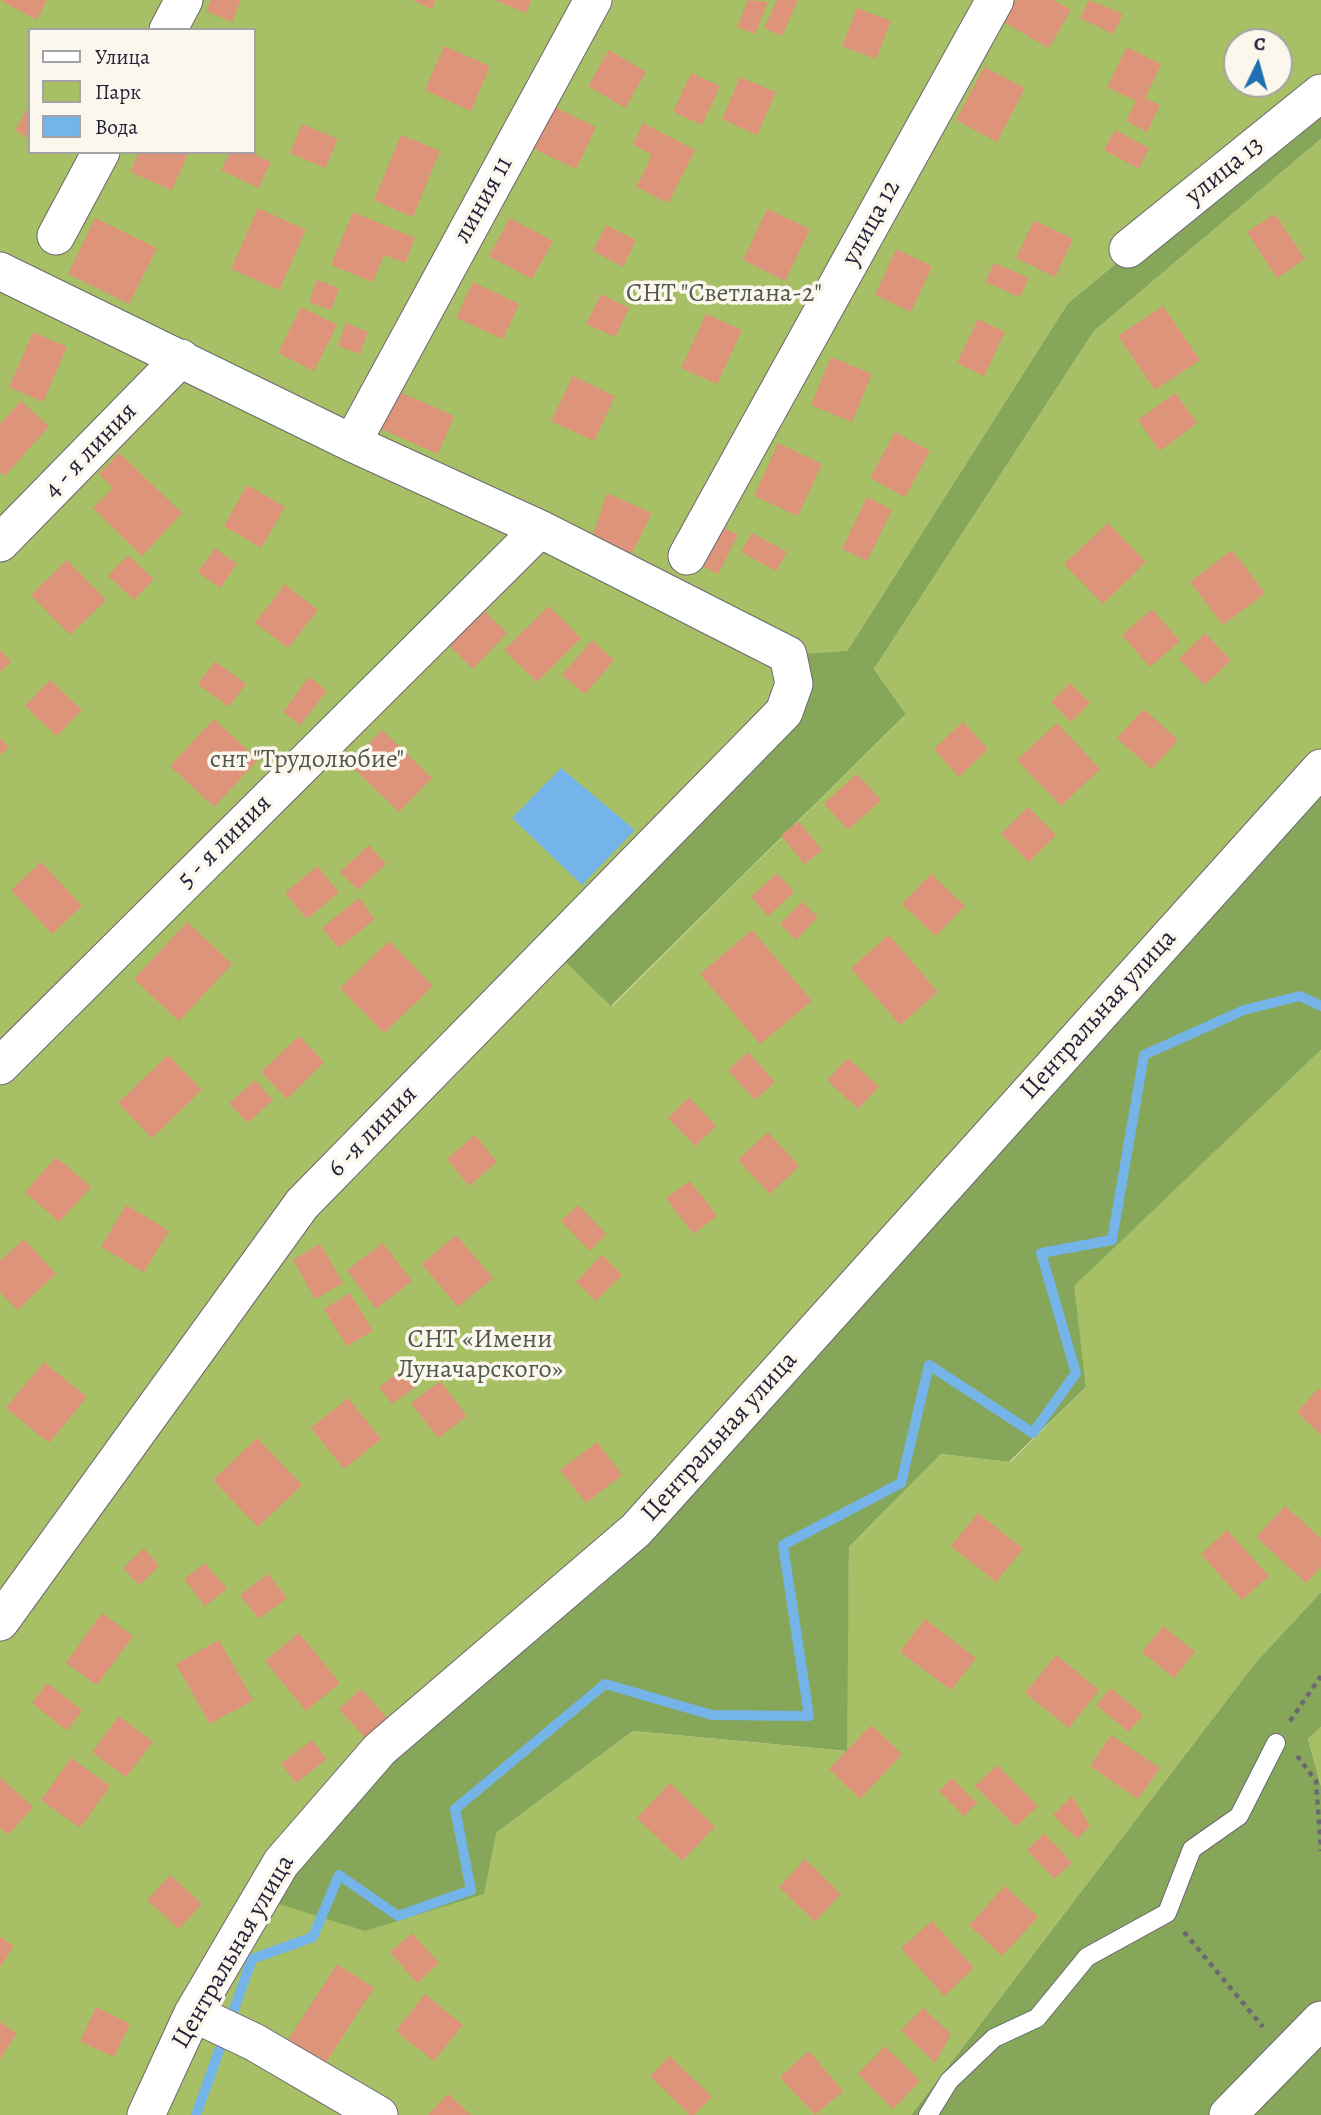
<!DOCTYPE html>
<html>
<head>
<meta charset="utf-8">
<style>
	body { margin:0 }
	#map { position:relative; width:1321px; height:2115px; overflow:hidden; background:#f6ebd5; font-family:Alegreya,serif }
	canvas { display:block }
	.legend { position:absolute; left:28px; top:28px; width:228px; height:126px; box-sizing:border-box; background:#fbf7ec; border:2px solid #a4a2a5; margin:0; padding:9px 12px; list-style:none; font-size:21px; color:#22223b }
	.legend li { display:flex; align-items:center; gap:14px; height:35px }
	.legend b { width:35px; border:2px solid #a4a2a5 }
	.north { position:absolute; left:1223px; top:28px; width:70px; height:70px; box-sizing:border-box; background:#fbf7ec; border:2px solid #a4a2a5; border-radius:50%; rotate:5deg; font-size:19px; font-weight:700; line-height:28px; text-align:center; color:#22223b }
	.north::after { content:''; display:block; margin:auto; width:24px; height:32px; background:#1f6fb2; clip-path:polygon(50% 0,100% 100%,50% 72%,0 100%) }
</style>
</head>
<body>
<div id="map">
<canvas width="1321" height="2115"></canvas>
<ul class="legend">
<li><b style="height:9px;background:#fff"></b>Улица</li>
<li><b style="height:19px;background:#a8c065"></b>Парк</li>
<li><b style="height:19px;background:#75b4e9"></b>Вода</li>
</ul>
<div class="north">С</div>
</div>
<script>
const c = document.querySelector('canvas').getContext('2d');
c.lineJoin = 'round';
function fill(path, color) {
  c.fillStyle = color;
  c.fill(path, 'evenodd');
}
function toPath(rows) {
  const path = new Path2D();
  for (const r of rows) {
    path.moveTo(r[0], r[1]);
    for (let i = 2; i < r.length; i += 2) path.lineTo(r[i], r[i + 1]);
  }
  return path;
}
function stroke(path, color, width, dash) {
  c.strokeStyle = color;
  c.lineWidth = width;
  c.lineCap = dash ? 'butt' : 'round';
  c.setLineDash(dash || []);
  c.stroke(path);
}
function write(font, color, halo, rows, align = 'center') {
  c.font = font + ' Alegreya,serif';
  c.lineWidth = 7;
  c.setLineDash([]);
  c.textBaseline = 'middle';
  c.strokeStyle = halo;
  c.fillStyle = color;
  for (const [text, x, y, turn = 0] of rows) {
    c.save();
    c.translate(x, y);
    c.rotate((+turn || 0) * Math.PI / 180);
    c.textAlign = isNaN(turn) ? turn : align;
    if (halo) c.strokeText(text, 0, 0);
    c.fillText(text, 0, 0);
    c.restore();
  }
}
fill(toPath([
	[0,0,1321,0,1321,94,1068,303,847,651,553,949,612,1006,906,714,874,669,1094,331,1321,139,1321,768,496,1833,633,1731,846,1751,849,1547,941,1454,1010,1462,1086,1387,1073,1286,1321,1050,1321,1592,1255,1663,911,2115,0,2115],
	[30,30,254,30,254,152,30,152],
	[1237,42,1279,42,1279,84,1237,84],
	[1321,1727,1321,1786,1308,1739]
]), '#a8c065');
fill(toPath([
	[1321,94,1321,139,1094,331,874,669,906,714,611,1006,552,949,784,712,788,655,847,651,1068,303],
	[1321,768,1321,1050,1074,1286,1086,1387,1009,1462,941,1454,849,1547,847,1751,633,1731,496,1833,484,1894,365,1931,260,1898,302,1839,636,1530],
	[1321,1592,1321,1727,1308,1739,1321,1786,1321,2115,911,2115,1255,1663]
]), '#86a65a');
fill(toPath([
	[561,768,635,830,582,885,512,818]
]), '#75b4e9');
stroke(toPath([
	[196,2115,252,1959,313,1937,339,1875,398,1916,471,1890,455,1809,605,1684,712,1715,809,1716,783,1545,901,1483,929,1365,1033,1433,1076,1373,1041,1253,1112,1240,1144,1055,1244,1010,1300,996,1321,1006]
]), '#75b4e9', 10);
fill(toPath([
	[0,0,47,0,37,20],
	[211,0,241,0,232,22,206,11],
	[412,0,436,0,432,9],
	[495,0,531,0,526,13],
	[748,0,768,2,755,34,737,27],
	[777,0,798,0,782,36,764,28],
	[1016,0,1054,0,1071,10,1049,48,1003,22],
	[1089,0,1123,14,1113,34,1080,18],
	[857,8,891,21,876,59,842,46],
	[444,46,490,66,471,111,425,90],
	[1127,47,1161,64,1145,98,1160,105,1147,132,1126,121,1136,101,1107,87],
	[609,50,646,72,625,108,588,86],
	[984,67,1025,88,997,142,956,120],
	[691,73,720,86,702,125,673,112],
	[740,77,776,92,757,135,722,119],
	[30,104,30,140,15,130],
	[550,105,596,127,576,169,530,147],
	[643,123,695,150,668,203,636,187,652,155,633,144],
	[302,124,338,139,325,168,290,153],
	[1115,130,1149,148,1139,169,1104,150],
	[401,135,440,151,413,217,374,200],
	[139,152,189,152,172,190,130,172],
	[230,152,250,152,271,162,258,188,221,170],
	[258,208,306,230,279,290,231,269],
	[767,209,810,229,785,281,743,260],
	[353,212,415,238,405,263,384,255,373,282,331,265],
	[1275,214,1305,259,1277,278,1247,232],
	[95,218,157,248,129,304,68,274],
	[510,218,553,241,532,279,489,256],
	[1034,220,1073,239,1055,277,1016,258],
	[606,225,636,240,623,267,593,251],
	[896,249,932,266,911,312,875,295],
	[994,263,1029,278,1020,297,985,282],
	[317,280,339,288,331,310,309,302],
	[473,282,519,304,503,339,456,318],
	[601,294,629,308,615,337,586,324],
	[1163,306,1200,360,1155,390,1118,336],
	[301,307,337,325,314,371,278,353],
	[706,314,742,330,717,384,681,368],
	[978,319,1005,332,984,376,957,363],
	[346,323,368,332,360,354,338,346],
	[33,332,67,347,43,402,9,387],
	[831,357,872,374,852,422,811,405],
	[573,376,615,396,594,441,551,421],
	[391,388,454,416,438,454,374,426],
	[1175,393,1197,423,1160,451,1138,420],
	[21,401,49,426,5,476,0,472,0,424],
	[895,432,930,451,905,497,870,478],
	[778,443,822,464,798,516,754,496],
	[119,453,182,513,142,556,93,508,113,488,99,474],
	[247,485,285,507,261,548,224,526],
	[607,493,652,513,630,557,591,541],
	[867,497,892,510,867,561,842,549],
	[714,523,738,535,718,574,694,562],
	[1108,523,1146,562,1103,604,1064,564],
	[752,533,787,552,776,571,741,552],
	[215,548,237,564,220,588,198,572],
	[1232,550,1265,593,1223,625,1190,582],
	[128,555,154,579,134,600,108,576],
	[67,560,106,600,70,635,31,595],
	[285,584,318,610,288,648,255,623],
	[478,605,507,633,473,669,444,640],
	[549,606,581,638,537,682,504,650],
	[1152,609,1180,641,1150,667,1122,635],
	[1205,633,1231,660,1205,685,1179,659],
	[592,640,614,660,585,694,562,675],
	[0,650,11,662,0,672],
	[215,661,246,684,229,707,198,684],
	[309,677,327,691,300,725,283,712],
	[50,680,82,710,57,736,25,706],
	[1070,683,1090,703,1071,722,1051,702],
	[1144,709,1178,740,1152,769,1117,738],
	[214,719,258,760,214,807,170,766],
	[963,722,988,749,959,777,934,749],
	[1057,723,1100,769,1061,806,1017,760],
	[382,730,432,778,399,812,349,764],
	[0,738,9,747,0,755],
	[857,774,881,800,848,830,824,803],
	[1028,807,1056,835,1029,862,1001,834],
	[799,821,822,851,804,864,781,835],
	[369,845,386,864,358,890,340,872],
	[41,862,82,906,52,934,11,890],
	[317,866,339,892,307,919,285,893],
	[777,873,794,892,768,916,751,897],
	[931,874,965,906,936,936,902,904],
	[359,898,375,919,339,948,322,928],
	[802,902,818,917,796,940,780,924],
	[187,922,232,964,179,1021,134,979],
	[752,930,812,1001,760,1044,700,974],
	[889,935,938,992,900,1025,851,968],
	[389,941,433,986,384,1033,340,988],
	[299,1036,324,1062,287,1099,261,1072],
	[748,1052,775,1082,755,1100,728,1070],
	[168,1055,202,1090,152,1138,118,1103],
	[848,1058,879,1087,858,1109,827,1080],
	[255,1080,273,1100,248,1123,229,1103],
	[689,1097,716,1126,695,1146,668,1118],
	[768,1132,799,1166,770,1194,738,1160],
	[475,1135,497,1162,469,1186,447,1159],
	[56,1157,91,1187,59,1222,25,1192],
	[690,1181,717,1216,693,1234,666,1198],
	[126,1205,169,1231,144,1272,101,1247],
	[578,1205,606,1234,590,1251,561,1221],
	[456,1235,493,1278,458,1307,422,1264],
	[24,1239,56,1274,17,1310,0,1292,0,1261],
	[383,1243,412,1281,376,1309,347,1270],
	[320,1244,343,1283,315,1299,293,1260],
	[602,1255,622,1275,596,1301,576,1282],
	[350,1293,373,1331,347,1346,324,1309],
	[44,1362,87,1397,49,1443,6,1408],
	[406,1367,419,1384,392,1404,379,1387],
	[440,1381,467,1416,438,1438,411,1403],
	[1319,1388,1321,1390,1321,1435,1297,1412],
	[348,1398,381,1439,344,1469,311,1428],
	[257,1438,302,1485,258,1527,213,1480],
	[597,1442,622,1475,586,1503,560,1470],
	[1285,1506,1321,1538,1321,1567,1306,1583,1256,1537],
	[978,1513,1023,1549,996,1582,951,1546],
	[1227,1530,1269,1576,1242,1600,1201,1554],
	[144,1548,159,1566,139,1585,123,1568],
	[205,1563,227,1589,205,1606,184,1579],
	[268,1574,287,1598,259,1619,240,1595],
	[102,1613,133,1636,97,1685,66,1663],
	[925,1619,976,1658,951,1690,900,1652],
	[1163,1626,1195,1652,1174,1678,1142,1652],
	[299,1633,340,1683,306,1711,265,1661],
	[219,1640,253,1700,210,1724,176,1664],
	[1056,1655,1099,1690,1069,1728,1025,1693],
	[47,1683,82,1710,67,1731,32,1703],
	[1111,1688,1143,1715,1129,1732,1096,1705],
	[361,1689,389,1720,367,1740,339,1709],
	[119,1716,153,1742,126,1777,92,1752],
	[871,1725,902,1754,860,1799,829,1769],
	[1111,1735,1160,1768,1138,1799,1090,1766],
	[312,1740,327,1759,296,1783,281,1763],
	[71,1758,110,1786,80,1828,41,1800],
	[997,1765,1038,1806,1016,1827,975,1786],
	[0,1777,33,1807,8,1835,0,1828],
	[952,1778,977,1803,964,1816,939,1791],
	[670,1783,715,1827,682,1861,637,1818],
	[1072,1796,1090,1826,1077,1839,1053,1815],
	[1044,1833,1072,1863,1054,1879,1027,1850],
	[805,1859,841,1894,815,1922,779,1887],
	[170,1875,202,1904,179,1929,147,1900],
	[1005,1886,1038,1917,1002,1956,969,1925],
	[932,1921,974,1968,944,1996,901,1948],
	[412,1933,439,1963,417,1983,390,1952],
	[0,1937,14,1946,0,1967],
	[337,1964,374,1988,325,2064,288,2040],
	[425,1994,463,2025,434,2061,396,2031],
	[96,2007,130,2024,114,2057,80,2041],
	[923,2008,951,2034,935,2063,901,2030],
	[0,2022,17,2033,0,2059],
	[885,2046,920,2081,893,2109,858,2074],
	[809,2051,843,2091,815,2115,780,2077],
	[670,2056,712,2097,694,2115,690,2115,650,2076],
	[448,2094,471,2115,428,2115]
]), '#dd947a');
const service = toPath([
	[928,2115,949,2081,994,2038,1037,2018,1087,1957,1167,1913,1192,1849,1239,1816,1276,1743]
]);
const minor = toPath([
	[168,30,184,0],
	[56,236,101,152],
	[1128,249,1321,93],
	[0,271,352,443,540,529,788,655,794,684,784,712,302,1204,0,1622],
	[352,443,593,0],
	[0,543,181,358],
	[687,556,995,0],
	[0,1066,540,529],
	[193,2013,254,2042,379,2115],
	[146,2115,193,2013,281,1863,380,1749,636,1530,1321,768],
	[1228,2115,1321,2020]
]);
stroke(service, '#6c6871', 20);
stroke(minor, '#6c6871', 39);
stroke(toPath([
	[1290,1721,1321,1676],
	[1297,1756,1316,1781,1321,1851],
	[1184,1932,1263,2027]
]), '#6c6871', 4.5, [5, 5]);
stroke(service, '#fff', 18);
stroke(minor, '#fff', 37);
write('26px', '#22223b', '#fbf7ec', [
	["улица 13",1225,171,-39],
	["линия 11",484,200,-61],
	["улица 12",872,223,-61],
	["4 - я линия",91,451,-46],
	["5 - я линия",225,842,-45],
	["Центральная улица",1099,1015,-48],
	["6 -я линия",373,1132,-46],
	["Центральная улица",720,1437,-48],
	["Центральная улица",234,1952,-60]
]);
write('26px', '#51594a', '#fbf7ec', [
	["СНТ \"Светлана-2\"",724,295],
	["снт \"Трудолюбие\"",307,761],
	["СНТ «Имени",480,1341],
	["Луначарского»",480,1371]
]);
</script>
</body>
</html>
